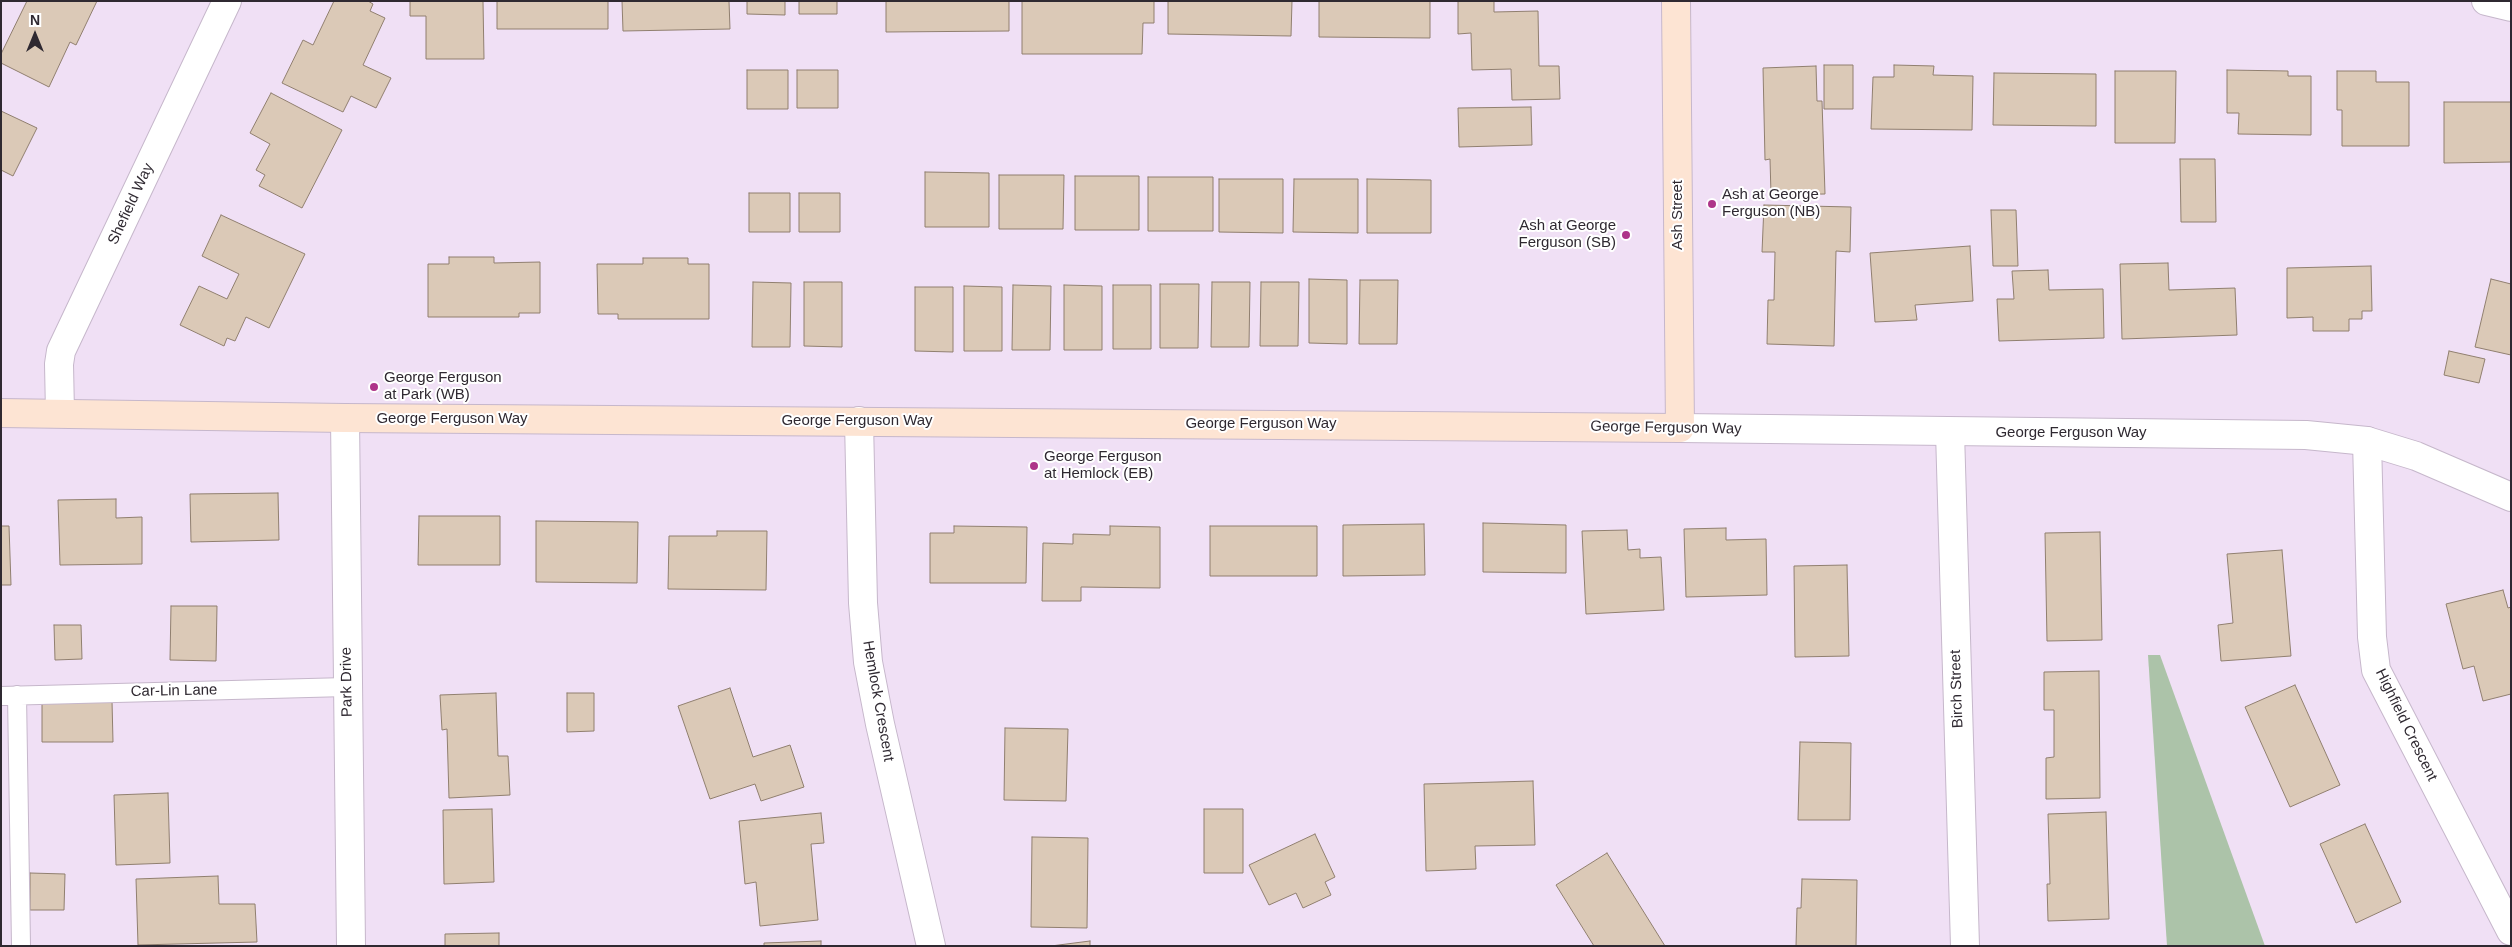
<!DOCTYPE html>
<html>
<head>
<meta charset="utf-8">
<style>
	body { margin:0 }
	#map { position:relative; width:2512px; height:947px; overflow:hidden; background:#f0e0f5; font-family:Arial,sans-serif }
	canvas { display:block }
	.frame { position:absolute; inset:0; border:2px solid #2f2931; pointer-events:none }
	.north { position:absolute; left:10px; top:10px; width:50px; height:50px; -webkit-text-stroke:4px #fff; paint-order:stroke; rotate:0deg; font-size:14px; font-weight:700; line-height:20px; text-align:center; color:#2f2931 }
	.north::after { content:''; display:block; margin:auto; width:18px; height:22px; background:#2f2931; clip-path:polygon(50% 0,100% 100%,50% 72%,0 100%) }
</style>
</head>
<body>
<div id="map">
<canvas width="2512" height="947"></canvas>
<div class="frame"></div>
<div class="north">N</div>
</div>
<script>
const c = document.querySelector('canvas').getContext('2d');
c.lineJoin = 'round';
function fill(path, color) {
  c.fillStyle = color;
  c.fill(path, 'evenodd');
}
function toPath(rows) {
  const path = new Path2D();
  for (const r of rows) {
    path.moveTo(r[0], r[1]);
    for (let i = 2; i < r.length; i += 2) path.lineTo(r[i], r[i + 1]);
  }
  return path;
}
function stroke(path, color, width, dash) {
  c.strokeStyle = color;
  c.lineWidth = width;
  c.lineCap = dash ? 'butt' : 'round';
  c.setLineDash(dash || []);
  c.stroke(path);
}
function write(font, color, halo, rows, align = 'center') {
  c.font = font + ' Arial,sans-serif';
  c.lineWidth = 4;
  c.setLineDash([]);
  c.textBaseline = 'middle';
  c.strokeStyle = halo;
  c.fillStyle = color;
  for (const [text, x, y, turn = 0] of rows) {
    c.save();
    c.translate(x, y);
    c.rotate((+turn || 0) * Math.PI / 180);
    c.textAlign = isNaN(turn) ? turn : align;
    if (halo) c.strokeText(text, 0, 0);
    c.fillText(text, 0, 0);
    c.restore();
  }
}
fill(toPath([
	[2148,655,2160,655,2265,946,2167,946]
]), '#acc3a9');
const building = toPath([
	[27,1,97,1,76,45,70,42,49,87,1,63,1,54,27,1],
	[334,1,368,1,373,4,370,11,385,18,363,65,391,78,376,108,351,96,343,112,282,83,303,40,313,45,334,1],
	[410,1,483,1,484,59,426,59,426,16,410,16,410,1],
	[497,1,608,1,608,29,497,29,497,1],
	[622,1,729,1,730,29,623,31,622,1],
	[747,1,785,1,785,15,747,14,747,1],
	[799,1,837,1,837,14,799,14,799,1],
	[886,1,1009,1,1009,31,886,32,886,1],
	[1022,1,1154,1,1154,23,1143,23,1142,54,1022,54,1022,1],
	[1168,1,1292,1,1291,36,1168,34,1168,1],
	[1319,1,1430,1,1430,38,1319,37,1319,1],
	[1458,1,1494,1,1494,12,1538,11,1539,66,1559,66,1560,99,1512,100,1511,69,1472,70,1471,33,1458,34,1458,1],
	[1824,65,1853,65,1853,109,1824,109,1824,65],
	[1894,65,1934,66,1933,75,1973,76,1972,130,1871,129,1873,77,1894,77,1894,65],
	[1816,66,1817,101,1822,101,1825,194,1771,195,1770,159,1765,160,1763,68,1816,66],
	[747,70,788,70,788,109,747,109,747,70],
	[797,70,838,70,838,108,797,108,797,70],
	[2227,70,2288,71,2288,76,2311,76,2311,135,2238,134,2239,113,2227,113,2227,70],
	[2115,71,2176,71,2175,143,2115,143,2115,71],
	[2337,71,2376,71,2376,82,2409,82,2409,146,2342,146,2342,110,2337,110,2337,71],
	[1994,73,2096,74,2096,126,1993,125,1994,73],
	[271,93,342,130,302,208,259,186,265,175,256,170,270,144,250,133,271,93],
	[2444,102,2511,102,2511,162,2444,163,2444,102],
	[1531,107,1532,145,1459,147,1458,108,1531,107],
	[1,111,37,128,13,176,1,170,1,111],
	[2180,159,2215,159,2216,222,2181,222,2180,159],
	[925,172,989,173,989,227,925,227,925,172],
	[999,175,1064,175,1063,229,999,229,999,175],
	[1075,176,1139,176,1139,230,1075,230,1075,176],
	[1148,177,1213,177,1213,231,1148,231,1148,177],
	[1219,179,1283,179,1283,233,1219,232,1219,179],
	[1294,179,1358,179,1358,233,1293,232,1294,179],
	[1367,179,1431,180,1431,233,1367,233,1367,179],
	[749,193,790,193,790,232,749,232,749,193],
	[799,193,840,193,840,232,799,232,799,193],
	[1764,205,1851,207,1850,252,1836,251,1834,346,1767,344,1768,300,1774,300,1775,252,1762,252,1764,205],
	[1991,210,2016,210,2018,266,1993,266,1991,210],
	[221,215,305,254,269,328,246,317,235,341,227,338,224,346,180,325,199,286,227,299,239,274,202,256,221,215],
	[1970,246,1973,301,1915,305,1917,320,1875,322,1870,253,1970,246],
	[449,257,494,257,494,263,540,262,540,313,519,313,519,317,428,317,428,264,449,264,449,257],
	[643,258,688,258,688,264,709,264,709,319,618,319,618,314,598,314,597,264,643,264,643,258],
	[2168,263,2169,290,2235,288,2237,335,2122,339,2120,264,2168,263],
	[2371,266,2372,311,2362,311,2362,319,2349,319,2349,331,2313,331,2313,317,2287,318,2287,268,2371,266],
	[2048,270,2049,290,2103,289,2104,338,1999,341,1997,299,2014,299,2012,271,2048,270],
	[1309,279,1347,280,1347,344,1309,343,1309,279],
	[2491,279,2511,284,2511,355,2475,347,2491,279],
	[1360,280,1398,280,1397,344,1359,344,1360,280],
	[753,282,791,283,790,347,752,347,753,282],
	[804,282,842,282,842,347,804,346,804,282],
	[1212,282,1250,282,1249,347,1211,347,1212,282],
	[1261,282,1299,282,1298,346,1260,346,1261,282],
	[1160,284,1199,284,1198,348,1160,348,1160,284],
	[1013,285,1051,286,1050,350,1012,350,1013,285],
	[1064,285,1102,286,1102,350,1064,350,1064,285],
	[1113,285,1151,285,1151,349,1113,349,1113,285],
	[964,286,1002,287,1002,351,964,351,964,286],
	[915,287,953,287,953,352,915,351,915,287],
	[2449,351,2485,359,2479,383,2444,375,2449,351],
	[278,493,279,540,191,542,190,494,278,493],
	[116,499,116,518,142,517,142,564,60,565,58,500,116,499],
	[419,516,500,516,500,565,418,565,419,516],
	[536,521,638,522,637,583,536,582,536,521],
	[1483,523,1566,525,1566,573,1483,572,1483,523],
	[1424,524,1425,575,1343,576,1343,525,1424,524],
	[1,526,9,526,11,585,1,585,1,526],
	[954,526,1027,527,1026,583,930,583,930,533,954,533,954,526],
	[1110,526,1160,527,1160,588,1081,587,1081,601,1042,601,1043,543,1073,544,1073,534,1110,535,1110,526],
	[1210,526,1317,526,1317,576,1210,576,1210,526],
	[1726,528,1726,540,1766,539,1767,595,1686,597,1684,529,1726,528],
	[1627,530,1628,550,1640,549,1640,558,1661,557,1664,610,1586,614,1582,531,1627,530],
	[717,531,767,531,766,590,668,589,669,536,717,536,717,531],
	[2100,532,2102,640,2047,641,2045,533,2100,532],
	[2282,550,2291,656,2221,661,2218,625,2233,623,2227,554,2282,550],
	[1847,565,1849,656,1795,657,1794,566,1847,565],
	[2503,590,2508,608,2511,607,2511,694,2483,701,2474,666,2463,669,2446,604,2503,590],
	[171,606,217,606,216,661,170,660,171,606],
	[54,625,81,625,82,659,55,660,54,625],
	[2099,671,2100,798,2046,799,2046,758,2054,757,2054,710,2044,710,2044,672,2099,671],
	[2295,685,2340,785,2290,807,2245,707,2295,685],
	[730,688,753,757,790,745,804,787,761,801,755,784,710,799,678,706,730,688],
	[496,693,498,756,508,756,510,795,449,798,447,729,442,730,440,695,496,693],
	[567,693,594,693,594,731,567,732,567,693],
	[42,701,112,701,113,742,42,742,42,701],
	[1005,728,1068,729,1066,801,1004,800,1005,728],
	[1800,742,1851,743,1850,820,1798,820,1800,742],
	[1533,781,1535,845,1475,846,1476,869,1426,871,1424,784,1533,781],
	[168,793,170,863,116,865,114,795,168,793],
	[492,809,494,882,444,884,443,810,492,809],
	[1204,809,1243,809,1243,873,1204,873,1204,809],
	[2106,812,2109,919,2048,921,2047,884,2050,884,2048,814,2106,812],
	[821,813,824,843,811,844,818,920,760,926,756,882,745,884,739,821,821,813],
	[2365,824,2401,902,2356,923,2320,844,2365,824],
	[1315,834,1335,877,1325,882,1331,895,1303,908,1296,893,1269,905,1249,865,1315,834],
	[1032,837,1088,838,1087,928,1031,927,1032,837],
	[1607,853,1665,946,1594,946,1556,885,1607,853],
	[30,873,65,874,64,910,30,910,30,873],
	[218,876,219,904,255,904,257,942,138,945,136,879,218,876],
	[1802,879,1857,880,1856,946,1796,946,1797,908,1801,908,1802,879],
	[499,933,499,946,445,946,445,934,499,933],
	[821,941,821,946,764,946,764,943,821,941],
	[1090,941,1090,946,1051,946,1090,941]
]);
fill(building, '#dbc9b7');
stroke(building, '#907f6f', 1);
const service = toPath([
	[17,695,21,946],
	[1,696,347,687]
]);
const minor = toPath([
	[2486,1,2511,7],
	[60,413,59,364,61,351,227,1],
	[345,418,351,946],
	[859,421,863,603,868,662,880,724,931,946],
	[1950,432,1965,946],
	[2367,441,2372,637,2376,670,2511,931]
]);
const tertiary = toPath([
	[1680,428,2306,435,2367,441,2416,456,2511,497]
]);
const secondary = toPath([
	[1,413,345,418,1680,428,1676,1]
]);
stroke(service, '#c6b7cb', 20);
stroke(minor, '#c6b7cb', 30);
stroke(tertiary, '#c6b7cb', 30);
stroke(secondary, '#c6b7cb', 30);
stroke(service, '#fff', 18);
stroke(minor, '#fff', 28);
stroke(tertiary, '#fff', 28);
stroke(secondary, '#fde4d3', 28);
for (const [x, y, r, color] of [
	[1712,204,5,"#ae3589"],
	[1626,235,5,"#ae3589"],
	[374,387,5,"#ae3589"],
	[1034,466,5,"#ae3589"]
]) {
  const dot = new Path2D();
  dot.arc(x, y, r, 0, 2 * Math.PI);
  c.fillStyle = color;
  c.fill(dot);
  stroke(dot, '#fff', 2);
}
write('15px', '#2f2931', '#fff', [
	["Ash at George",1722,195],
	["Ferguson (NB)",1722,212],
	["Ash at George",1616,226,"right"],
	["Ferguson (SB)",1616,243,"right"],
	["George Ferguson",384,378],
	["at Park (WB)",384,395],
	["George Ferguson",1044,457],
	["at Hemlock (EB)",1044,474]
], 'left');
write('15px', '#2f2931', '#fff', [
	["Shefield Way",131,204,-65],
	["Ash Street",1678,215,-90],
	["George Ferguson Way",452,419],
	["George Ferguson Way",857,421],
	["George Ferguson Way",1261,424],
	["George Ferguson Way",1666,428,1],
	["George Ferguson Way",2071,433],
	["Park Drive",347,682,-91],
	["Birch Street",1957,689,-92],
	["Car-Lin Lane",174,691,-1],
	["Hemlock Crescent",878,701,80],
	["Highfield Crescent",2406,725,64]
]);
</script>
</body>
</html>
